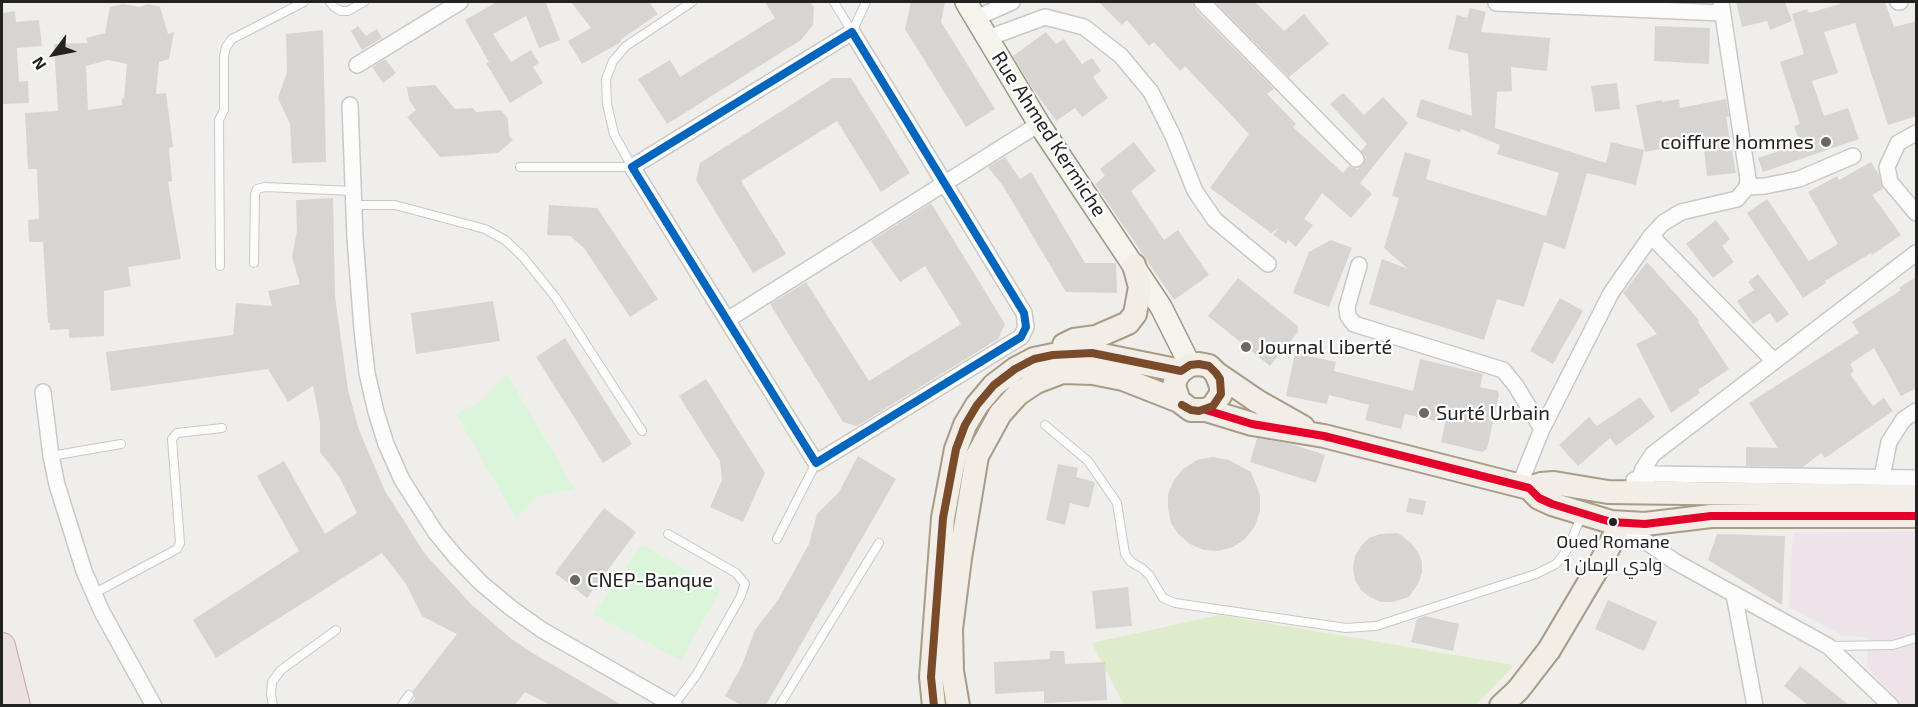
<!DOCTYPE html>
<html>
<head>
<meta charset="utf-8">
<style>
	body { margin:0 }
	#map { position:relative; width:1918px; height:707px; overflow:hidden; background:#f0eeeb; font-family:"Exo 2",sans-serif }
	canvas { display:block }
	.frame { position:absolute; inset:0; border:3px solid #222; pointer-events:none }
	.north { position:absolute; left:24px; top:24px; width:60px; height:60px; -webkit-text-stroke:4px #fff; paint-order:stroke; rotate:238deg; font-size:16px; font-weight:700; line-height:24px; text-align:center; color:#222 }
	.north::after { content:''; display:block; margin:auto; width:21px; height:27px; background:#222; clip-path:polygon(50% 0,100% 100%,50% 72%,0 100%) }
</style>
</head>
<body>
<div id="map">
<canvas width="1918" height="707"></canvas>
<div class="frame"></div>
<div class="north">N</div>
</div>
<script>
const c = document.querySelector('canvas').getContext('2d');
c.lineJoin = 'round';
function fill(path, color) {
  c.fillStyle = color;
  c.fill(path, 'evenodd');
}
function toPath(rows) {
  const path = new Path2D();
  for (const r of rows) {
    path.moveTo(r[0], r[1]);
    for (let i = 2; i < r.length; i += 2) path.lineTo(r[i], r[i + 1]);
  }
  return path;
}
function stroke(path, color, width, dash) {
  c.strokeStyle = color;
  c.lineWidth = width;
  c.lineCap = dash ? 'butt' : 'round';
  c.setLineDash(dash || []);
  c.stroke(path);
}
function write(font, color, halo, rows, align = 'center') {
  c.font = font + ' "Exo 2",Cairo,sans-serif';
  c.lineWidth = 4.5;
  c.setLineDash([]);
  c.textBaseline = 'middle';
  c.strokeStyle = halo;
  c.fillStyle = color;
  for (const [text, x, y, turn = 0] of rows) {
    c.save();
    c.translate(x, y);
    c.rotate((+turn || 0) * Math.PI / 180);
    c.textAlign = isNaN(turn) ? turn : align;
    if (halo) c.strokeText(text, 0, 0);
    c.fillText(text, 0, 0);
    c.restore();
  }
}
fill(toPath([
	[1916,531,1916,705,1901,705,1867,667,1868,637,1843,636,1789,607,1793,533]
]), '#ede4e9');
fill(toPath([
	[1219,615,1514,665,1476,705,1124,705,1092,643]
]), '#ddeccb');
fill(toPath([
	[507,374,575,489,538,496,516,518,456,414,483,400],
	[642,545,721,589,681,660,593,614]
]), '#daf5da');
fill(toPath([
	[497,2,548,2,546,3,560,40,539,48,526,16,493,34,511,62,531,50,539,63,533,67,543,83,510,103,486,63,489,62,465,20],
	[571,2,649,2,658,14,620,40,621,42,582,64,568,41,591,28],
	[765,2,810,2,814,7,813,25,801,40,667,124,638,79,670,60,680,77,775,18],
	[911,2,945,2,941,22,995,109,966,127,905,29],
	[1099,2,1193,2,1195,9,1274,89,1267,94,1296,124,1293,127,1343,173,1349,166,1358,169,1363,165,1366,157,1361,151,1367,144,1330,104,1343,93,1364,115,1383,97,1408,123,1360,183,1372,194,1351,218,1322,193,1304,219,1313,225,1296,247,1288,240,1286,244,1273,235,1279,228,1271,233,1210,188,1249,134,1185,66,1180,71,1154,42,1149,46,1127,20,1122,25],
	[1215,2,1255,2,1284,31,1304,14,1329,44,1289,77],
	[1736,2,1785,2,1792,21,1770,30,1767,21,1742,27],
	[1839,2,1885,2,1894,27,1917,21,1917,116,1888,125,1855,23,1824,32,1838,73,1812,81,1824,116,1848,108,1859,139,1763,172,1758,158,1800,144,1794,126,1800,124,1780,62,1804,54,1792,14,1807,9,1809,13,1840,4],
	[123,4,140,7,148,4,160,7,168,34,174,32,169,59,159,62,156,94,166,93,173,147,169,148,172,181,168,182,181,259,128,267,131,286,104,291,104,336,69,338,69,329,50,330,50,323,48,323,43,242,29,242,28,220,39,219,37,169,28,169,25,113,58,111,54,44,88,43,86,38,105,33,110,7],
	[108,60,127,64,124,98,122,99,122,105,88,110,86,66],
	[1470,8,1486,12,1481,32,1550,38,1547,71,1511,67,1512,91,1497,92,1495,128,1606,163,1611,142,1644,150,1636,185,1587,173,1565,249,1544,242,1524,307,1497,299,1484,340,1369,304,1382,259,1408,269,1384,248,1399,198,1392,196,1405,152,1431,160,1426,179,1546,216,1559,173,1497,154,1500,145,1461,129,1460,132,1416,117,1421,99,1472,116,1468,54,1448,49,1457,15,1467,18],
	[15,11,16,22,39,20,42,46,17,48,19,82,28,81,29,103,3,104,2,13],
	[358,26,366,36,377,29,382,38,362,50,351,31],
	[1655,26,1710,28,1709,64,1654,61],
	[323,30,326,162,292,163,290,124,278,98,287,72,286,34],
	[1046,32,1056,44,1064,39,1082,64,1092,58,1101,71,1093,77,1108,98,1082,117,1075,108,1056,121,1033,89,1013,56],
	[385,59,396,73,383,83,372,67],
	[833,78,851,78,910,173,881,192,837,121,741,181,786,254,753,273,696,180,700,163],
	[1617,83,1620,109,1595,112,1591,86],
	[435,85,455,109,473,108,476,112,501,110,508,119,509,136,513,140,498,153,440,157,407,117,416,110,409,100,407,87],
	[1679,99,1680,108,1726,99,1729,116,1726,117,1736,173,1707,176,1703,140,1645,152,1636,105,1662,100,1662,102],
	[1134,142,1156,171,1131,191,1164,240,1178,230,1209,275,1174,300,1095,184,1105,176,1100,169],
	[1005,157,1020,179,1031,172,1085,263,1116,263,1117,293,1066,292,1003,186,988,167],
	[1871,162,1879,175,1883,189,1872,195,1901,235,1872,255,1871,253,1825,281,1826,283,1803,298,1747,213,1767,199,1809,261,1838,244,1808,192,1837,176,1839,180],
	[333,198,335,296,348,390,359,430,385,491,425,554,470,603,509,637,529,651,622,705,550,705,525,692,515,705,409,705,415,699,413,691,457,634,422,616,406,584,382,553,216,658,193,620,299,551,257,476,284,461,325,534,357,513,340,478,320,452,320,422,313,386,288,402,268,369,111,391,106,352,233,335,236,303,272,306,268,291,300,284,292,257,297,231,296,200],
	[931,203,1005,324,998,339,857,426,843,422,770,304,806,282,869,381,961,324,925,266,900,282,871,241],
	[549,205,597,208,658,299,630,317,584,248,570,236,547,235],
	[1716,220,1730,239,1722,246,1734,262,1713,278,1686,244],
	[1331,240,1352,248,1329,307,1293,293,1309,252],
	[1647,262,1699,320,1698,322,1729,369,1698,390,1700,393,1671,413,1636,344,1657,334,1623,293],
	[1758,274,1789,314,1777,323,1770,313,1753,324,1737,301,1754,290,1748,282],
	[1917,276,1917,388,1901,396,1874,348,1850,364,1854,371,1850,374,1873,406,1884,398,1893,411,1825,458,1821,453,1803,467,1746,466,1746,447,1778,448,1749,403,1859,333,1852,322,1901,290,1899,288],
	[1238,278,1298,326,1298,332,1270,366,1208,316],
	[1560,298,1583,311,1553,364,1530,351],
	[493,301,500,341,416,354,411,313],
	[565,338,632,444,603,463,536,357],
	[1295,353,1336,362,1334,371,1413,391,1420,359,1483,374,1480,387,1498,391,1499,395,1487,449,1482,452,1441,442,1445,423,1405,414,1401,429,1365,420,1369,405,1329,395,1327,404,1286,396],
	[706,379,765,473,743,522,710,507,722,480,720,461,679,396],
	[1640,397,1655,417,1616,446,1610,438,1578,466,1559,445,1589,417,1597,426],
	[1257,438,1291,444,1325,455,1316,483,1250,462],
	[858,456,896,479,766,705,741,705,725,696,742,665,755,630,778,600,809,544,817,514,839,492],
	[1213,457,1229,460,1251,472,1260,495,1260,511,1255,526,1245,539,1233,547,1218,551,1204,550,1190,544,1179,535,1171,523,1168,508,1168,494,1174,480,1183,469,1197,460],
	[1058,464,1078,468,1076,477,1095,482,1089,508,1070,503,1065,525,1046,520],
	[1409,498,1426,501,1423,515,1406,512],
	[604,508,636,532,587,598,555,573],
	[1398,533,1411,543,1418,552,1422,562,1422,573,1418,584,1409,597,1392,602,1381,602,1370,597,1361,590,1355,580,1353,568,1355,556,1361,546,1369,538,1380,534],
	[1717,534,1785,536,1782,605,1708,560],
	[1128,587,1132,626,1096,629,1092,591],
	[1608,600,1657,622,1644,651,1595,629],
	[1425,616,1459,624,1453,651,1411,642,1417,619],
	[1050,651,1064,651,1065,664,1105,662,1107,700,1044,703,1044,691,995,694,994,662,1050,659],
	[1800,666,1849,705,1808,705,1784,686]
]), '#d7d4d2');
const service = toPath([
	[330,2,334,7,341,11,348,11,364,2],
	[834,2,852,32,866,2],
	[520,167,632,167,614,134,607,104,606,79,613,61,626,46,692,2],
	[355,205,395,205,485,229,505,240,523,257,556,298,642,431],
	[254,263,255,194,257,189,265,187,354,191],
	[220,266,219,120,224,110,224,56,226,47,232,39,304,2],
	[1045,425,1088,461,1117,503,1125,554,1131,562,1143,569,1150,576,1163,598,1175,603,1346,628,1376,626,1536,574,1556,564,1567,550,1582,515],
	[51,456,121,444],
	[668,534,736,573,745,584,740,598,697,674,674,705],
	[777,539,816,463],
	[93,594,177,549,180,543,172,439,177,433,222,428],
	[1829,646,1893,645,1916,638],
	[273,706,271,694,272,682,281,670,336,630],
	[401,706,409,695],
	[779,706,879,543]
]);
const minor = toPath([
	[1202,2,1356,159],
	[1898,2,1900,2],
	[1496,3,1722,13],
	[976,18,1012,2],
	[852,32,1024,313,1026,327,1021,337,816,463,632,167,852,32],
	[988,38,1045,17,1084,27,1121,56,1151,92,1173,136,1195,191,1215,220,1268,264],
	[357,65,460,2],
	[350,105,355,238,362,329,367,373,376,412,386,444,402,480,436,533,456,557,481,583,511,608,542,630,675,706],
	[1916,133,1898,143,1887,167,1890,182,1916,213],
	[1747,187,1765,186,1799,179,1853,156],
	[1651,236,1774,361],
	[1359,265,1347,307,1348,316,1354,324,1503,370,1516,386,1542,429],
	[727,320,1039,124],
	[43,392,51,456,57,485,84,571,102,612,154,706],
	[1640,477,1643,469,1653,454,1916,253],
	[1882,477,1889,442,1903,420,1916,411],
	[1634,480,1654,474,1916,478],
	[1519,486,1542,429,1611,293,1651,236,1663,223,1681,212,1737,199,1747,187,1748,179,1721,2],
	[1621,524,1674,561,1828,646,1891,706],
	[1734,594,1755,706]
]);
const secondary = toPath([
	[966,2,1039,124,1161,307,1190,365]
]);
const primary = toPath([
	[1064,345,1074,340,1096,337,1128,323,1135,314,1140,287,1134,265],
	[1216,373,1257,401,1303,427],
	[1206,410,1252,424,1324,436,1529,488,1539,498,1552,504,1611,522,1645,524,1711,516,1916,516],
	[1529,488,1541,484,1554,483,1608,492,1916,496],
	[934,706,931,677,943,518,956,449,965,425,977,405,994,385,1015,369,1034,359,1053,355,1092,353,1181,371,1190,365,1199,364,1209,366,1216,373,1221,386,1221,394,1213,406,1206,410,1191,410,1179,401,1174,386,1176,378,1181,371],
	[958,706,952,671,951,629,960,558,977,456,1000,414,1018,394,1036,382,1062,372,1093,373,1123,379,1179,401],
	[1501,706,1518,690,1549,650,1600,564,1621,523]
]);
const motorway = toPath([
	[2,646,17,706]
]);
stroke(service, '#c9c8c7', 10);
stroke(minor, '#c9c8c7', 18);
stroke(secondary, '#999a82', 24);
stroke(primary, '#a79c86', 26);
stroke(motorway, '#c5a2ac', 28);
stroke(service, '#fdfcfc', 8);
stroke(minor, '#fdfcfc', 15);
stroke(secondary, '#f4f4ed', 21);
stroke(primary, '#f3ede7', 22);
stroke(motorway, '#ece0e2', 26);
stroke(toPath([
	[852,32,1024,313,1026,327,1021,337,816,463,632,167,852,32]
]), '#0065bd', 8);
stroke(toPath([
	[1206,410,1252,424,1324,436,1529,488,1539,498,1552,504,1611,522,1645,524,1711,516,1916,516]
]), '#e4002b', 8);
stroke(toPath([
	[934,706,931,677,943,518,956,449,965,425,977,405,994,385,1015,369,1034,359,1053,355,1092,353,1181,371,1190,365,1199,364,1209,366,1216,373,1220,379,1221,394,1213,406,1199,411,1191,410,1182,405]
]), '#7a4b2a', 8);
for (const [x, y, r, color] of [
	[1826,142,6,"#6a6968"],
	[1246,347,6,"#6a6968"],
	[1424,413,6,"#6a6968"],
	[1613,522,5,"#222"],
	[575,580,6,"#6a6968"]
]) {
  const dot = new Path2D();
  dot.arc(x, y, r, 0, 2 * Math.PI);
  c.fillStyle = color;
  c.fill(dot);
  stroke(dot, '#fff', 2);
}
write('18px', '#222', '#fff', [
	["Oued Romane",1613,542],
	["1 وادي الرمان",1613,565]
]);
write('20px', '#222', '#fff', [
	["Rue Ahmed Kermiche",1049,134,57]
]);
write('20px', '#222', '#fff', [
	["coiffure hommes",1814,142,"right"],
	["Journal Liberté",1258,347],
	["Surté Urbain",1436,413],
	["CNEP-Banque",587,580]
], 'left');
</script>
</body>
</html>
